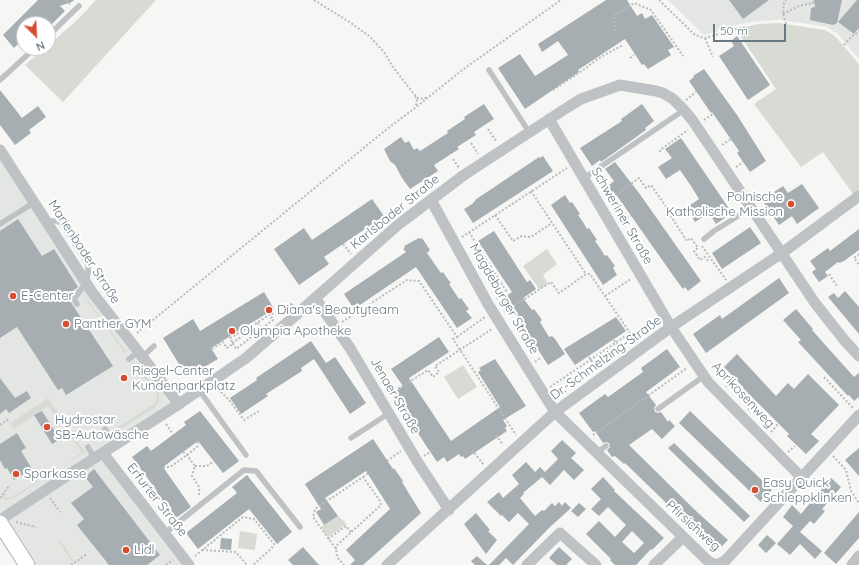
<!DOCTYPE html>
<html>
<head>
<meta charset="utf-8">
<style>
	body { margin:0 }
	#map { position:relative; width:859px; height:565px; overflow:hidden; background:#f6f6f4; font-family:Quicksand,sans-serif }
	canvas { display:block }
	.north { position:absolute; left:16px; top:16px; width:40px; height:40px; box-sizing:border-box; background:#fff; border:1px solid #c3c9cd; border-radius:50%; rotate:156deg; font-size:11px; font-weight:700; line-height:16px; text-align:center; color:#687982 }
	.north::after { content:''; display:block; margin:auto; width:14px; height:18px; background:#d74d33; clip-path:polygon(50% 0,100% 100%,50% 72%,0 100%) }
	.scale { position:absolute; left:713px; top:24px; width:73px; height:18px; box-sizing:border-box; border:2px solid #687982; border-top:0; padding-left:5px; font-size:12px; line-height:14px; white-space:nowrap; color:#687982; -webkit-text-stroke:3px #fff; paint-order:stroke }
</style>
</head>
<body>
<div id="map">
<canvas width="859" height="565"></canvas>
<div class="north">N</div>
<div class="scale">50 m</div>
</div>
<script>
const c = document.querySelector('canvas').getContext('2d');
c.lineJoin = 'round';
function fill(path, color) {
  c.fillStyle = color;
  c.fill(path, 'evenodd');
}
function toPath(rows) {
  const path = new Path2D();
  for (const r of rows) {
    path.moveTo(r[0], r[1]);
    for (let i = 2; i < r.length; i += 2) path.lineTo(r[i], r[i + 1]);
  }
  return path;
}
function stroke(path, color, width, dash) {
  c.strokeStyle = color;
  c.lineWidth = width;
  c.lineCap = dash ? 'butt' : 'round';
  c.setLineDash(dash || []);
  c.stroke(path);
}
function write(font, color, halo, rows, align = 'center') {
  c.font = font + ' Quicksand,sans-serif';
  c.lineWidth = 4;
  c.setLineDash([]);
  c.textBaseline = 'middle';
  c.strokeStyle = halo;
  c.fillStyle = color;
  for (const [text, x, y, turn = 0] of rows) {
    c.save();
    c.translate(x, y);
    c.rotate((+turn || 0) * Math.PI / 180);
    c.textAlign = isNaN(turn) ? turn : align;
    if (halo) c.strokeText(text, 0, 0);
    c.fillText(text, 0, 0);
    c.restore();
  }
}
fill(toPath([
	[668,0,859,0,859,59,838,34,827,27,809,24,780,20,760,21,740,24,704,35],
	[0,150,92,292,179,404,103,453,189,565,27,565,0,523]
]), '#e4e6e4');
fill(toPath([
	[96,0,156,0,63,102,25,65,45,48,48,48,48,46,78,19],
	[779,23,825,30,835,36,859,64,859,196,856,198,823,152,801,167,754,104,776,89,738,32,746,27,758,24],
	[547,249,557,264,543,275,548,284,539,289,523,266],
	[82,294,83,294,126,351,124,352],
	[134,362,157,390,159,395,159,401,154,408,113,434,113,430,154,404,158,397,156,393,132,363],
	[463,365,477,387,458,399,444,377],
	[48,398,85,452,60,468,82,452,48,406,14,429,10,423],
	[37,481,38,482,14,498,6,500,1,498,4,494,5,494,5,498,13,497],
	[338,516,347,524,328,537,321,527],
	[240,531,257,534,255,550,238,548],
	[61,541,74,561,72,562,59,542]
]), '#d7dbd3');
fill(toPath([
	[38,0,73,0,74,1,60,6,65,11,49,27,43,20,39,24,24,24,24,50,18,44,14,48,3,35],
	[606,0,627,0,637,16,642,13,645,19,652,15,674,47,668,50,671,55,648,69,644,64,642,65,625,39,578,70,579,72,525,109,498,68,520,54,535,76,568,55,558,41,542,52,538,44],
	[729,0,769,0,743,19],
	[814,0,842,0,837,23,833,25,810,20,811,8,815,7],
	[857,0,859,0,859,28,854,34,838,22],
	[737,36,770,85,748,100,719,56,734,46,731,41],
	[704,69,737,115,766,161,750,172,737,153,739,151,712,112,711,113,689,81,694,77,693,76],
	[0,90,22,118,38,106,46,117,29,130,31,133,15,145,0,125],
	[484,104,494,119,474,132,476,135,457,147,459,149,434,165,438,171,410,189,402,178,395,165,390,161,384,149,401,137,405,143,409,141,414,150,417,148,420,151,448,133,447,131,465,119,464,117],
	[642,104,654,121,645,128,646,130,601,162,600,160,592,166,580,148,622,121,621,119],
	[681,138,732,213,716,224,709,213,695,222,686,208,699,199,691,186,680,170,666,179,658,167,672,158,665,149],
	[543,156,553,171,473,223,464,209,472,204,475,201,475,200,539,157,540,158],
	[615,162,639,193,701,281,688,291,685,287,683,289,677,281,615,193,611,196,605,188,614,181,605,169],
	[802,184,819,208,797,224,792,216,779,225,762,200,783,186,788,193],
	[565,195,570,203,572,202,580,214,578,215,583,222,587,229,589,228,597,240,595,241,600,248,605,256,607,255,615,266,613,268,617,275,603,285,551,205],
	[372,199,384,216,324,257,329,264,299,285,274,249,304,228,312,240],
	[18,219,42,256,54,249,78,287,67,295,70,301,113,366,66,395,62,388,58,390,17,327,0,338,0,231],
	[750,227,761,243,722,269,712,253],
	[859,229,859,250,844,261,839,263,838,262,825,272,828,276,819,282,812,272,816,269,810,261,828,248,830,251],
	[494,231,527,282,530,280,536,289,523,298,532,310,534,309,540,317,542,320,540,322,549,337,552,336,555,339,565,354,548,365,510,307,508,308,502,299,512,292,478,241],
	[419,238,420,239,422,238,430,250,427,253,441,273,443,272,447,278,451,283,449,284,459,299,461,298,469,309,466,311,472,318,457,328,416,267,354,309,344,294,406,252,403,249,405,248,404,246],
	[779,278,789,293,706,353,693,334,720,315,722,319],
	[845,291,859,307,859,334,828,297,834,293,838,298],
	[264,292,274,309,211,348,218,359,187,377,163,338,193,319,200,331],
	[796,309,813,329,812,330,854,377,859,373,859,397,854,401,849,395,848,396,798,342,801,340,783,320],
	[616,317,626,331,575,365,564,349],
	[439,337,449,352,409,378,451,441,500,407,478,372,481,370,479,368,495,359,526,406,503,420,507,426,505,428,507,431,465,459,463,456,461,457,459,454,447,462,444,457,437,462,394,397,397,395,395,392,403,386,391,369],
	[311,341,326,363,335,357,366,403,350,414,314,359,301,368,302,371,266,394,268,396,241,414,230,398,257,380,256,378],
	[667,349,680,367,646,392,656,405,654,408,655,412,658,413,661,412,668,422,669,420,675,426,662,439,652,429,629,445,696,511,728,540,717,551,692,528,625,463,624,464,615,456,612,457,607,450,610,447,609,443,606,442,603,443,595,431,593,432,579,413,605,394,608,397,643,372,641,368],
	[737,354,776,396,788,383,794,389,808,374,839,405,811,434,819,441,806,454,787,436,789,434,743,388,744,388,724,367],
	[0,378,15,398,27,391,31,398,9,413,6,409,0,414],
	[42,411,60,439,52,444,34,415],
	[200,411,239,461,223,473,198,441,163,467,191,507,176,518,163,500,161,501,155,493,157,491,132,457,147,446,151,451,186,425,184,422],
	[690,411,772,490,761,502,679,423],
	[17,433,26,448,21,451,32,469,14,480,7,468,5,469,0,460,0,444],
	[373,439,393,469,394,468,403,481,402,482,421,513,363,565,350,565,355,560,346,550,390,509,366,471,325,498,338,516,324,525,316,512,321,509,305,484],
	[562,440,576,453,571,458,584,470,574,480,564,470,550,485,542,477,523,493,524,494,520,498,535,516,542,510,544,511,552,503,555,506,559,502,562,506,565,502,571,508,550,527,513,565,506,558,499,565,489,565,529,524,518,513,509,522,502,515,501,516,487,502,499,492,503,498,519,484,512,475,526,462,535,472,540,467,545,472,558,459,551,451],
	[674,443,750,516,744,522,668,448],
	[859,448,859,476,845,460],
	[94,469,160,555,147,565,109,565,77,525,84,519,71,503,93,487,85,477],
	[247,475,292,532,277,544,249,509,198,549,186,533,237,493,232,487],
	[603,477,615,490,614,491,664,538,652,550,651,549,636,565,615,565,610,560,611,559,586,534,599,521,615,537,626,525,608,507,599,516,591,509,601,499,591,489],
	[632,531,644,543,634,553,622,542],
	[831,478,841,487,822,509,825,511,814,524,810,521,800,532,822,551,815,559,800,544,790,555,777,544,793,526,783,517,792,505,801,514],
	[579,503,586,509,578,517,571,511],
	[859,512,859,538,836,564,824,553],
	[476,513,490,530,488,531,497,540,486,554,464,524],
	[767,535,776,543,766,553,758,545],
	[221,538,232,539,231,550,220,549],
	[303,547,319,565,293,565,288,560],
	[559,547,572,559,566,565,557,565,549,558],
	[477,556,487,565,475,565,471,561]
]), '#a6aeb2');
const secondary = toPath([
	[0,523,27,565]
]);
stroke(secondary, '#b0b6ba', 17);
stroke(toPath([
	[66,0,71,5],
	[314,0,351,23,369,36,384,52,393,67,413,93,418,98,424,99,427,97],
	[659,0,694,34,700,37,705,38,739,28,746,27],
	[783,14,799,6,813,3,812,0],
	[786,24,783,14,784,3,786,0],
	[615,31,614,16,634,3,651,10,683,56],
	[705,38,713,57],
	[844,45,852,36,859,32],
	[630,58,634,55],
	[553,90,583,70,599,58,623,45],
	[415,96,417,100,416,106],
	[686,100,696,92],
	[704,120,713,114],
	[488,129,496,141],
	[471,143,478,154],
	[722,145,731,139],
	[660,152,660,150,688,130],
	[453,159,459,168],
	[736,167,743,162],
	[495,215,513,241,522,236,531,237,552,223],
	[627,218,613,197,639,178,646,188,651,185,667,208,668,212,687,241,691,238,698,248,694,251,700,260,705,257,708,261],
	[620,222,631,216],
	[371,225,376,232],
	[469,232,506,291,496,299],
	[462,237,567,168],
	[343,244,351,254],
	[702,246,726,280],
	[859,254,854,258,859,265],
	[829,274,837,286],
	[605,296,631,279],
	[504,312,551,282,559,293,586,274,531,191],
	[342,322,407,280,419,281,457,337,453,339,516,435],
	[255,324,272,313,274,316],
	[249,327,230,338,236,349,273,320,271,318,274,316],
	[137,333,387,129,415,108,465,68,561,0],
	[257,333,256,331,261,327,257,322],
	[457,337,485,317],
	[614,340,621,351],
	[232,343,246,334,244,330],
	[212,349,223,342,227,348,233,344],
	[589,357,597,369],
	[535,362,540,358],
	[824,377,853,408],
	[550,387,630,333,590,274,587,274],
	[726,387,733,378],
	[218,389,229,400,244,420,259,411],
	[388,395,428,370,433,377,439,372,435,366,492,329],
	[397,408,403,405],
	[748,410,756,402],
	[166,424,173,434],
	[0,425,9,419],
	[771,432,778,424],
	[411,433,419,428],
	[496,435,503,445],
	[593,435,687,368],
	[472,450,484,465],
	[183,452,187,455,195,466,192,476,199,487,199,496],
	[788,452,795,446],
	[424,456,434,450],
	[833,456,846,470,851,491,859,503],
	[387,461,401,451],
	[195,466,207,466,214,461],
	[163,467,170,467,187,455,197,447,198,441],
	[363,477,373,470],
	[0,498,9,486],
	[50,498,60,512],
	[16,522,36,527],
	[328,539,346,526,351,532],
	[336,549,336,546,381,505,380,501,363,477,315,509,313,517,336,549,337,557,344,565],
	[202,550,236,552,247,565],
	[195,556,243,517,254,519,274,544,272,548,253,565],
	[71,565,87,554],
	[166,565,173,560]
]), '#b8bbbd', 2, [2, 2]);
stroke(toPath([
	[48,36,79,6],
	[489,70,529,132],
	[0,80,35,48],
	[584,178,684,110],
	[46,221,58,221,63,225,88,264,88,274,86,283,74,299,77,304],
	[0,224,35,202],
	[704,239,714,231,751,208],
	[291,306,296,315],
	[142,357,154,346],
	[129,359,138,352],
	[199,390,246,455],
	[658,409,704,376],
	[105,429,116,445],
	[351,438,388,414],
	[88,447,94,458],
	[596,453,606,446],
	[165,533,244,470,256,471,300,527]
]), '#bec2c5', 5.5);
stroke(toPath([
	[549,119,671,327,708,382,801,477],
	[0,150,92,292,179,404],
	[431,200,488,304,555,412,709,562,717,565,725,561,859,415],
	[315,298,350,348,417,461,449,510],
	[103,453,189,565],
	[0,520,79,468,179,404,246,358,296,315,399,224,464,175,565,109,581,99,620,85,656,91,663,93,673,99,684,110,693,121,815,303,845,341,859,356],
	[387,565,555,412,671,327,782,253,859,196],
	[527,565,560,533,596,565],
	[654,565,683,537],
	[852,565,859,556]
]), '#bec2c5', 11);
stroke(secondary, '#fff', 15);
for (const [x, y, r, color] of [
	[791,204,4,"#d74d33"],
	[13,296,4,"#d74d33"],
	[269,310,4,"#d74d33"],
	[66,324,4,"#d74d33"],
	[232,331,4,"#d74d33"],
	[124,378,4,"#d74d33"],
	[47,427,4,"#d74d33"],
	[16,474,4,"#d74d33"],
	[755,490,4,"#d74d33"],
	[126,550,4,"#d74d33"]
]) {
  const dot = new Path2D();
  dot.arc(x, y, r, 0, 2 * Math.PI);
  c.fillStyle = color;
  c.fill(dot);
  stroke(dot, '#fff', 1.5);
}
write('13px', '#687982', '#fff', [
	["Polnische",783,197,"right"],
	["Katholische Mission",783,212,"right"],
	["E-Center",21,296],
	["Diana's Beautyteam",277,310],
	["Panther GYM",74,324],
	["Olympia Apotheke",240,331],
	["Riegel-Center",132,371],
	["Kundenparkplatz",132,386],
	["Hydrostar",55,420],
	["SB-Autowäsche",55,435],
	["Sparkasse",24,474],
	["Easy Quick",763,483],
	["Schleppklinken",763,498],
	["Lidl",134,550]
], 'left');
write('13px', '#687982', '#fff', [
	["Karlsbader Straße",395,212,-39],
	["Schweriner Straße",622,216,60],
	["Marienbader Straße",84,252,57],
	["Magdeburger Straße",504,299,60],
	["Dr.-Schmelzing-Straße",606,358,-36],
	["Aprikosenweg",743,395,47],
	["Jenaer Straße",395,396,60],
	["Erfurter Straße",157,500,52],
	["Pfirsichweg",693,526,42]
]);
</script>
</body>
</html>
